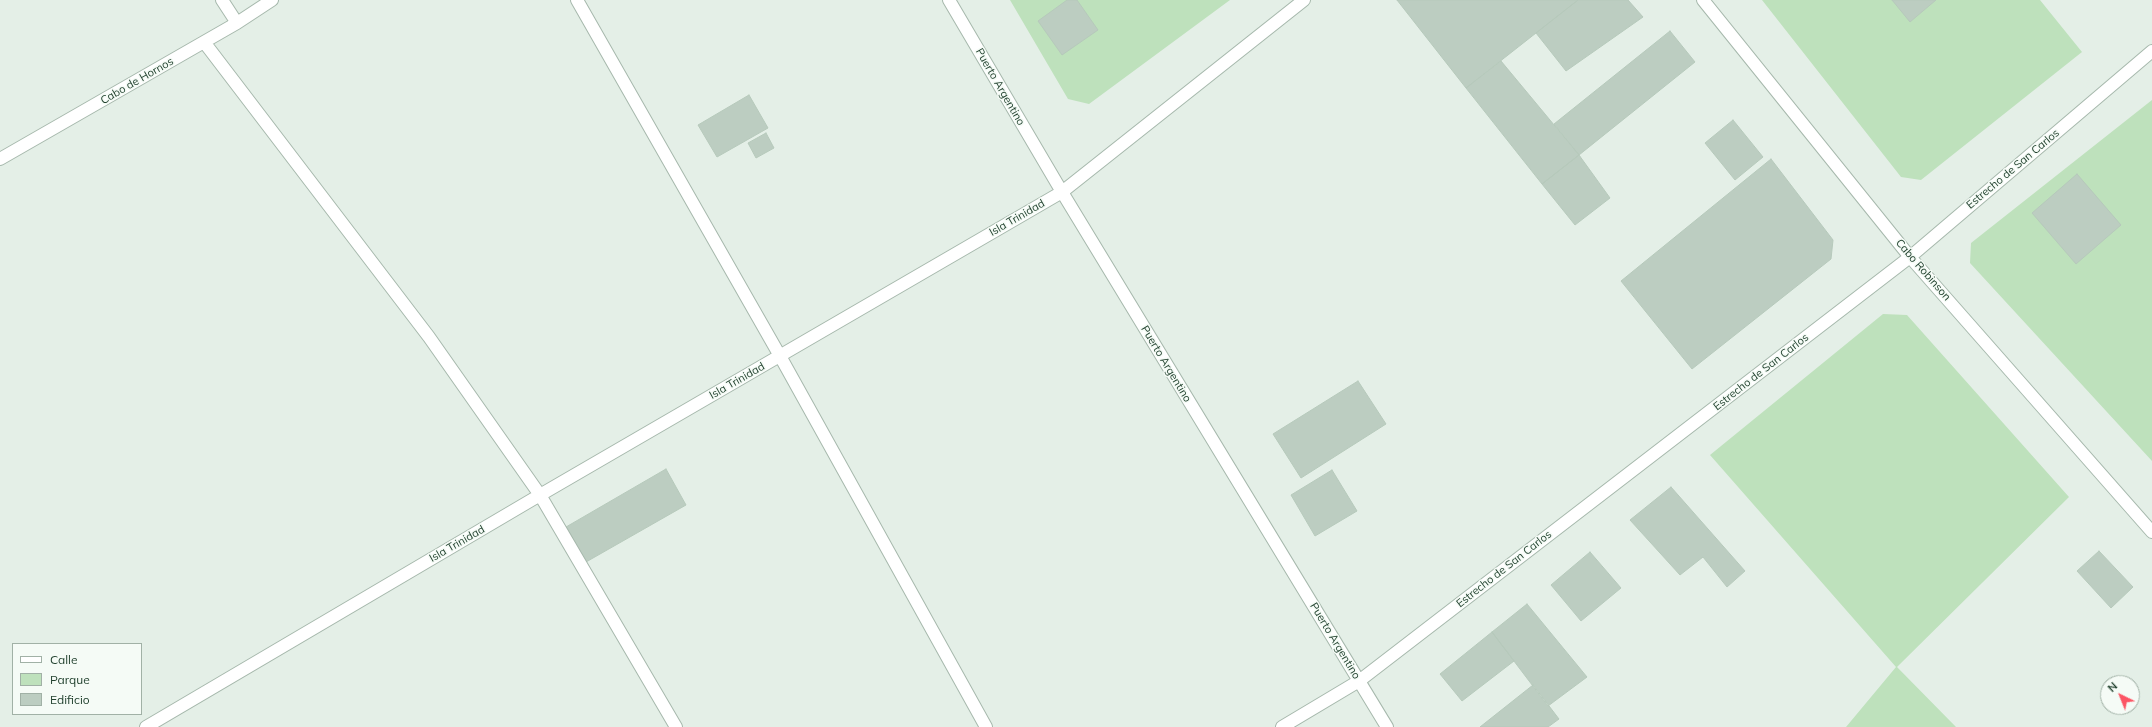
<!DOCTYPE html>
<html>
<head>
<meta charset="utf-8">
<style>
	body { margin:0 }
	#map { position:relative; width:2152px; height:727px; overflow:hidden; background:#e4efe7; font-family:Mulish,sans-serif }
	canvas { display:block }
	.legend { position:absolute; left:12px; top:643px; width:130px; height:72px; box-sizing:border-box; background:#f5fbf6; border:1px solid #a1b1a6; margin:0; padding:5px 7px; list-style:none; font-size:12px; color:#22422f }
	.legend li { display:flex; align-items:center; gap:8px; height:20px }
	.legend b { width:20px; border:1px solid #a1b1a6 }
	.north { position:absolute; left:2100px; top:675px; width:40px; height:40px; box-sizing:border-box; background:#f5fbf6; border:1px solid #a1b1a6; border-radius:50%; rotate:317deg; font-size:11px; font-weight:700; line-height:16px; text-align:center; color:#22422f }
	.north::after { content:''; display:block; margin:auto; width:14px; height:18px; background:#fc5564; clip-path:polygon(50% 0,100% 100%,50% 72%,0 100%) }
</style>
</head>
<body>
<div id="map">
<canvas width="2152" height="727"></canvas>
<ul class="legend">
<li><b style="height:5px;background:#fff"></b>Calle</li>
<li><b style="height:11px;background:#bee1bc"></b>Parque</li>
<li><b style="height:11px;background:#bccdc1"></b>Edificio</li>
</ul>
<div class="north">N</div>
</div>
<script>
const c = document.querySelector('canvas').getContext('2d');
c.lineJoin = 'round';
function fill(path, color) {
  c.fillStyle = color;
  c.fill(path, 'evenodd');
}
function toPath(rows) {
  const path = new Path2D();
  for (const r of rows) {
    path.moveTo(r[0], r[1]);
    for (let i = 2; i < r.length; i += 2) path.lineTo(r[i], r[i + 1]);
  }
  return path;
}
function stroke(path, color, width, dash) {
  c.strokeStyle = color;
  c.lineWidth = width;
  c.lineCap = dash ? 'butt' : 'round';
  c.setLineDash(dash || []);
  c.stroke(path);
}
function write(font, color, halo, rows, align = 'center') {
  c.font = font + ' Mulish,sans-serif';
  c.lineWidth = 3;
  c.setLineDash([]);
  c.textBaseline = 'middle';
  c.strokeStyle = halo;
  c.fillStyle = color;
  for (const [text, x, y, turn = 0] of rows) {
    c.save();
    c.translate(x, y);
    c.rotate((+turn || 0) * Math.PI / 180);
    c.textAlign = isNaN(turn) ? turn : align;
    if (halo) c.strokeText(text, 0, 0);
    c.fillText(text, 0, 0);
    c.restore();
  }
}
fill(toPath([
	[1010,0,1230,0,1089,104,1068,99],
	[1762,0,2040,0,2082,52,1921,180,1901,177],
	[2152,100,2152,461,1970,263,1971,243],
	[1883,314,1907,315,2069,497,1897,667,1956,727,1846,727,1896,667,1710,455]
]), '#bee1bc');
const building = toPath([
	[1067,0,1077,0,1098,30,1062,55,1038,21,1067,0],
	[1397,0,1578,0,1466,88,1397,0],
	[1578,0,1628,0,1643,17,1566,71,1536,33,1578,0],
	[1892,0,1936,0,1910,22,1892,0],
	[1670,31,1695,62,1579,155,1554,124,1670,31],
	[1501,61,1579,155,1542,184,1466,88,1501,61],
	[749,95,768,128,717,157,698,125,749,95],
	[1733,120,1763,157,1735,180,1705,143,1733,120],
	[766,133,774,148,756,158,748,143,766,133],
	[1579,155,1610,198,1575,225,1542,184,1579,155],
	[1771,159,1833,240,1831,259,1692,369,1621,281,1771,159],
	[2077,174,2121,225,2076,264,2032,213,2077,174],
	[1358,381,1386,424,1301,478,1273,434,1358,381],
	[666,469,686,505,586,562,566,527,666,469],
	[1332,470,1357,511,1315,536,1291,495,1332,470],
	[1671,487,1745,571,1727,587,1703,557,1680,575,1630,520,1671,487],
	[2099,551,2133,587,2111,608,2077,571,2099,551],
	[1590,552,1621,588,1581,621,1551,585,1590,552],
	[1527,604,1587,677,1548,706,1492,632,1527,604],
	[1492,632,1514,661,1462,701,1440,674,1492,632],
	[1533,685,1559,719,1548,727,1480,727,1533,685]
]);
fill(building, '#bccdc1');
stroke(building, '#b6c9bb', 1);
const minor = toPath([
	[222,0,237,23],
	[577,0,780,356,986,727],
	[949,0,1062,192,1387,727],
	[1703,0,1910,257,2152,532],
	[204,42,429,337,540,495,676,727],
	[0,159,237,23,272,0],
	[146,727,540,495,1062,192,1304,0],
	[1282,727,1359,681,1910,257,2152,51]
]);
stroke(minor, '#a6b8ac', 14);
stroke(minor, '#fff', 12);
write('11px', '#22422f', '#f5fbf6', [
	["Cabo de Hornos",137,81,-30],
	["Puerto Argentino",1000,87,60],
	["Estrecho de San Carlos",2013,169,-40],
	["Isla Trinidad",1017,218,-30],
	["Cabo Robinson",1923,270,49],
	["Puerto Argentino",1166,364,59],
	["Estrecho de San Carlos",1761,372,-38],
	["Isla Trinidad",737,381,-30],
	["Isla Trinidad",457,544,-30],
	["Estrecho de San Carlos",1504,569,-38],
	["Puerto Argentino",1335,641,59]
]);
</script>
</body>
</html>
